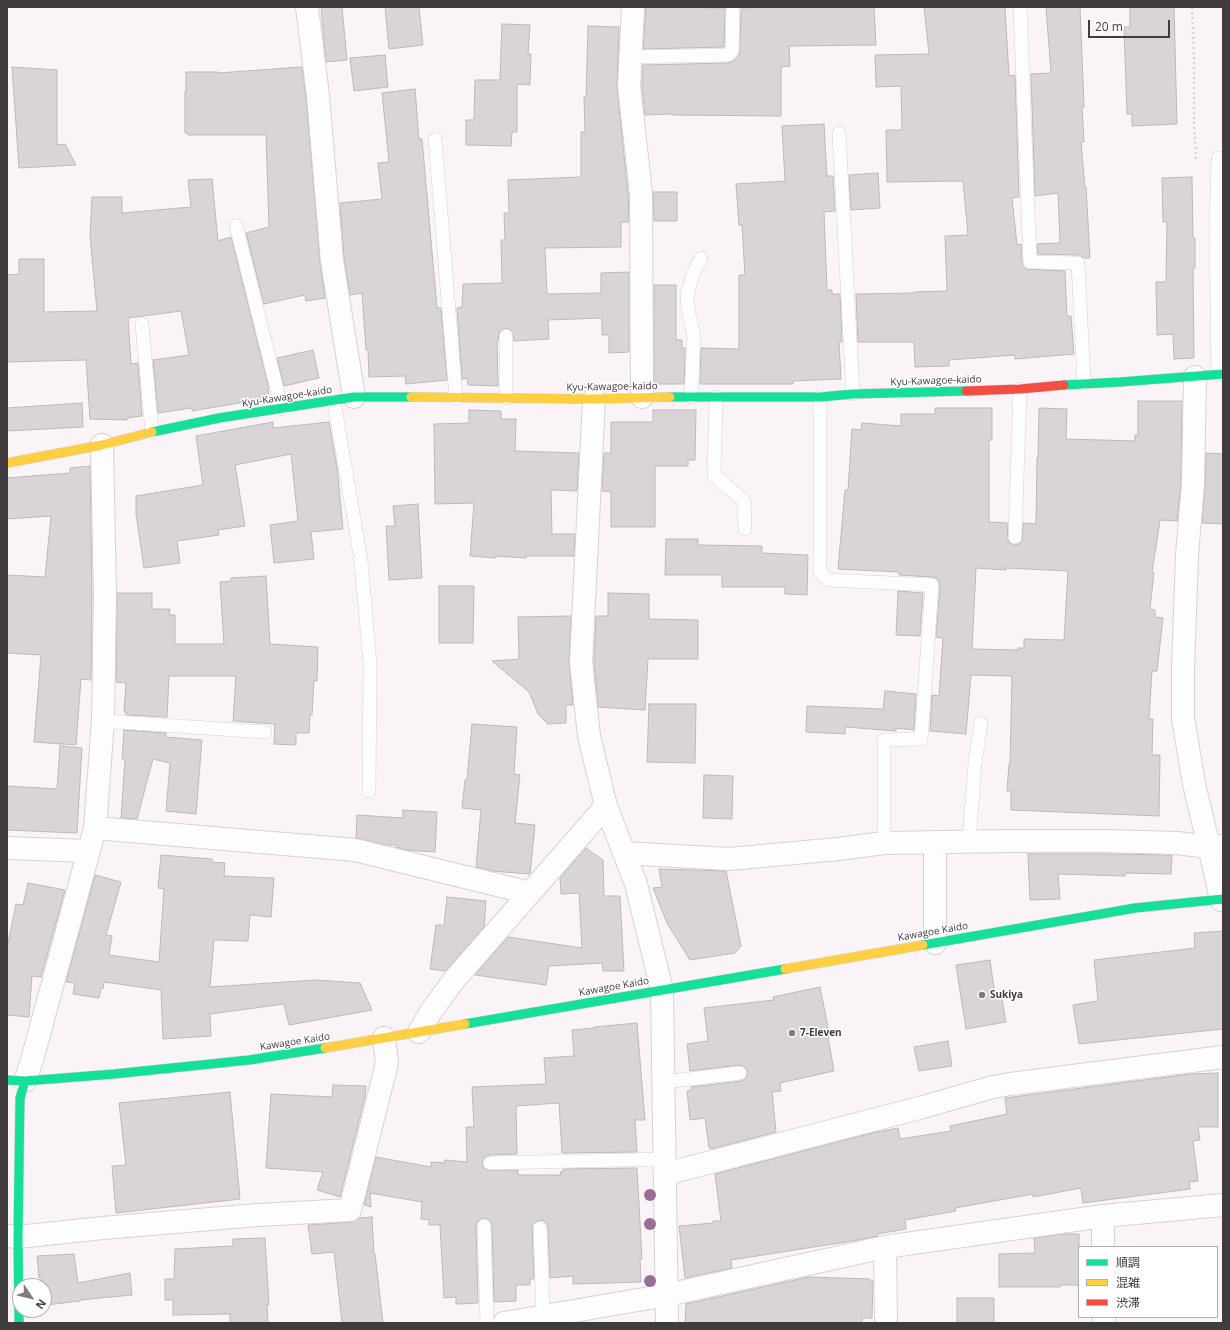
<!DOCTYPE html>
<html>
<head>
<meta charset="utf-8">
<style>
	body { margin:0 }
	#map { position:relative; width:1230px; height:1330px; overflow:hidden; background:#faf4f9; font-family:"Open Sans","Noto Sans JP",sans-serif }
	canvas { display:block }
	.frame { position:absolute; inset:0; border:8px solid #403b3f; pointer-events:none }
	.legend { position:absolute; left:1078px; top:1246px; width:140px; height:72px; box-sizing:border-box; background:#fff; border:1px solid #b3b1b2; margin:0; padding:5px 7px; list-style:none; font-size:12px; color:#403b3f }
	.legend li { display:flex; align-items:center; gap:8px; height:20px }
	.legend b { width:20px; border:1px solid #b3b1b2 }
	.north { position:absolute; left:12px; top:1278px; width:40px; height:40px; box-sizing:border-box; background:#fff; border:1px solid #b3b1b2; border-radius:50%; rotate:125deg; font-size:11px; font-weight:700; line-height:16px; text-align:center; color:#403b3f }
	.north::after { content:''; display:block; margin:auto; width:14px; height:18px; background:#817c80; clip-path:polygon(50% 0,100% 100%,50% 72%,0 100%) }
	.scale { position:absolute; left:1088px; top:20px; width:82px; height:18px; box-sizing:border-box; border:2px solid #403b3f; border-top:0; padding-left:5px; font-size:12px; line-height:14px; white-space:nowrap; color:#403b3f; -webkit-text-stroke:3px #fff; paint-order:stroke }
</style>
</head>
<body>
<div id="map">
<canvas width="1230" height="1330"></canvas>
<div class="frame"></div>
<ul class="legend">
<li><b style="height:5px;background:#16e098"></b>順調</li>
<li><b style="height:5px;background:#ffcf43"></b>混雑</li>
<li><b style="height:5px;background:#f24e42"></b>渋滞</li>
</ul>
<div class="north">N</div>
<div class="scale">20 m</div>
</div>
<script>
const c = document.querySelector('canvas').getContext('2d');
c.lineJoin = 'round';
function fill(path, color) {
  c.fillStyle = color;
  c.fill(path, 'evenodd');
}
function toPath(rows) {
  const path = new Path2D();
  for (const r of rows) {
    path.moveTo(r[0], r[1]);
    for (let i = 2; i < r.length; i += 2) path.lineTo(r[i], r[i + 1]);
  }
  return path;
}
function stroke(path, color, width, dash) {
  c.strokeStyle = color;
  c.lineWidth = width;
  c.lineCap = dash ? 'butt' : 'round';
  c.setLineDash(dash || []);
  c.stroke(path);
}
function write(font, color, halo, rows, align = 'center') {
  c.font = font + ' "Open Sans",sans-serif';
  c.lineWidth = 3;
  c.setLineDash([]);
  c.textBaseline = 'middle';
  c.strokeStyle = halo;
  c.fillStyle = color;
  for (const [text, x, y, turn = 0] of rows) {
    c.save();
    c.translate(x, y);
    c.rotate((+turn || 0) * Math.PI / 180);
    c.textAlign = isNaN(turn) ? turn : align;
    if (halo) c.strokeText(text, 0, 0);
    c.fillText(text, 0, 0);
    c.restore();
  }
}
const building = toPath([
	[321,7,342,7,347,60,326,62,321,7],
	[385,7,419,7,423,45,389,49,385,7],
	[646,7,725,8,724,47,643,49,646,7],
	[747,7,874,7,876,45,789,46,790,66,781,67,781,116,673,115,673,114,645,115,642,86,643,65,728,63,733,61,738,57,740,51,741,9,747,9,747,7],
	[924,7,1005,7,1009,76,1015,75,1019,197,1012,198,1017,245,1021,244,1022,263,1023,266,1026,269,1065,271,1067,316,1071,316,1074,354,1015,359,1015,355,949,360,949,366,915,367,914,342,858,342,856,294,914,293,914,292,947,291,945,236,968,235,963,181,887,182,886,130,902,130,901,86,876,87,875,55,929,54,924,7],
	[1046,7,1080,7,1084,107,1082,107,1084,142,1081,142,1085,188,1086,187,1090,258,1084,258,1078,255,1038,254,1037,244,1060,243,1058,193,1035,196,1031,74,1051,73,1046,7],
	[1130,7,1174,7,1177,124,1132,126,1132,114,1127,114,1124,27,1130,27,1130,7],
	[502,24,530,25,528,54,531,54,530,85,517,84,517,132,512,132,511,146,466,145,466,120,474,120,475,80,500,80,502,24],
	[588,26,619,27,617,87,628,194,629,222,621,222,621,247,545,248,547,294,601,293,601,273,629,272,629,352,609,353,609,335,602,335,602,318,548,320,549,339,514,341,513,332,510,329,506,328,499,332,498,341,497,341,498,386,468,385,467,378,462,379,457,308,462,307,463,284,502,283,501,240,505,240,504,213,509,213,508,180,581,177,581,132,585,132,584,97,586,97,588,26],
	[385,55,388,87,354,91,350,58,385,55],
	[12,67,57,70,57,145,65,144,76,165,19,168,12,67],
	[302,67,306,97,320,262,325,298,306,301,305,295,264,304,246,233,269,227,266,135,188,135,188,133,185,133,185,91,186,91,186,72,218,72,218,73,302,67],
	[415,89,419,139,422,139,437,308,441,308,447,380,406,384,405,376,369,377,368,350,366,350,362,293,350,295,344,259,340,203,382,199,378,163,389,162,382,93,415,89],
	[824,124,827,176,833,176,835,211,824,212,827,290,832,290,832,294,840,294,842,342,839,342,841,379,793,381,793,384,700,384,701,348,739,349,739,275,745,275,742,225,739,225,736,184,785,181,782,126,824,124],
	[878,173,880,208,851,210,849,175,878,173],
	[1192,177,1193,238,1195,238,1195,268,1193,268,1194,358,1174,359,1173,334,1157,335,1156,282,1165,282,1166,281,1167,222,1163,222,1162,178,1192,177],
	[212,179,218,241,231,237,269,389,268,389,269,398,192,411,192,408,158,413,153,360,189,355,181,311,128,318,131,364,138,363,142,416,127,418,127,420,90,419,86,360,7,362,7,275,19,274,19,259,44,259,44,312,97,311,90,236,92,197,122,197,122,213,191,207,188,180,212,179],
	[653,192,677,192,677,221,654,221,653,192],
	[654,285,676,285,676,340,682,340,682,348,685,348,684,384,654,384,654,285],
	[313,350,319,378,284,386,277,358,313,350],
	[1138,401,1182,401,1181,483,1177,521,1160,520,1152,573,1154,573,1150,609,1155,610,1155,617,1163,618,1157,671,1152,671,1149,719,1153,719,1152,755,1160,755,1159,816,1011,810,1011,791,1007,791,1009,764,1010,764,1012,676,971,675,966,734,930,731,932,695,939,696,943,638,936,637,940,586,939,581,936,578,932,577,899,575,899,572,838,569,845,490,848,490,852,429,861,430,862,423,901,426,901,414,935,414,935,408,992,408,992,440,989,440,989,522,1007,523,1008,540,1011,544,1015,545,1019,544,1022,541,1023,523,1036,524,1037,457,1038,457,1039,408,1067,409,1066,439,1135,441,1135,435,1138,435,1138,401],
	[976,568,1006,570,1006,568,1068,571,1064,640,1024,639,1024,648,1018,648,1018,650,972,649,976,568],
	[82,403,83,427,7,431,7,408,82,403],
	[469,410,501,411,501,419,516,419,515,451,579,453,577,491,551,490,552,534,575,534,574,556,526,556,526,558,496,556,496,558,470,556,474,503,435,504,434,424,469,423,469,410],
	[653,410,696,410,695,460,688,460,688,466,655,466,655,527,611,527,611,492,602,491,604,453,611,453,611,422,653,422,653,410],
	[273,422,273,428,329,422,337,467,343,529,311,532,314,559,274,563,270,525,298,521,291,454,235,465,245,526,218,530,219,535,177,541,180,563,144,568,136,514,136,496,203,485,196,436,273,422],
	[1206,453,1223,454,1223,524,1202,523,1205,485,1206,453],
	[90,466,92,595,91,680,81,679,76,745,34,742,41,655,7,653,7,575,45,577,51,516,7,519,7,478,70,473,70,468,90,466],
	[418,504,422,578,389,580,386,526,395,526,393,506,418,504],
	[666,539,698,539,698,545,762,546,762,553,808,555,807,595,785,594,785,587,722,587,722,575,665,575,666,539],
	[266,576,270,644,318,647,317,681,314,680,312,715,310,715,309,733,296,733,296,745,274,744,275,724,233,721,236,676,169,676,167,717,126,715,126,712,124,712,126,683,116,682,117,593,152,593,152,609,170,609,169,615,175,615,175,644,224,644,220,582,231,581,231,578,266,576],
	[439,586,474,586,473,643,439,643,439,586],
	[898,591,923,593,920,636,896,635,898,591],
	[608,593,649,594,649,619,698,620,698,659,648,659,645,710,598,707,594,662,596,616,608,616,608,593],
	[571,616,569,662,573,705,566,705,566,723,548,724,538,714,529,692,492,661,519,659,518,617,571,616],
	[885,691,916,694,914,730,896,728,896,731,845,727,845,734,806,732,807,706,883,709,885,691],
	[649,704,696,704,695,763,647,762,649,704],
	[472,724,517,727,514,774,520,775,515,823,535,825,530,874,492,871,476,867,481,810,462,808,465,780,467,780,472,724],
	[124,730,166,733,166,737,202,740,196,814,166,811,170,763,153,759,137,819,121,818,125,759,122,759,124,730],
	[60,746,82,748,77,833,7,830,7,786,57,789,60,746],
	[704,775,733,776,732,819,703,818,704,775],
	[403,810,437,812,435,852,406,850,396,847,396,845,385,845,356,838,357,815,403,818,403,810],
	[586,848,603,860,604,896,620,896,624,971,603,971,602,963,549,966,546,985,475,975,508,937,582,948,579,893,561,894,560,878,586,848],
	[1028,854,1105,854,1172,855,1171,874,1125,873,1125,876,1058,874,1060,899,1030,900,1028,854],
	[161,855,212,859,212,862,225,863,224,876,274,878,271,917,250,915,248,941,214,940,210,987,315,980,360,983,372,1010,289,1025,284,1004,210,1014,211,1036,163,1039,161,990,104,982,103,989,101,988,99,998,73,994,75,983,66,982,95,875,121,882,106,935,112,936,109,955,159,962,164,889,158,888,161,855],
	[659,869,726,871,741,946,735,953,690,960,667,923,653,888,662,887,659,869],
	[28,883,65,890,41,977,32,976,29,1017,7,1015,7,948,16,904,23,905,28,883],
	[447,897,486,901,484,927,445,971,430,969,436,925,444,925,447,897],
	[1223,931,1223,1029,1079,1044,1073,1005,1098,1001,1094,960,1195,948,1194,933,1223,931],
	[990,960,995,995,1001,994,1006,1022,966,1029,956,965,990,960],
	[820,987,830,1037,828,1037,834,1071,780,1083,781,1091,772,1092,776,1132,711,1149,711,1148,709,1148,705,1118,690,1120,687,1091,691,1090,691,1087,741,1081,745,1079,748,1072,746,1068,739,1065,690,1071,687,1044,708,1041,704,1008,774,1000,773,997,820,987],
	[637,1023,645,1120,635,1120,637,1152,562,1153,559,1103,516,1106,517,1154,489,1155,483,1159,482,1163,483,1167,487,1170,518,1170,518,1175,561,1175,560,1172,563,1172,563,1169,637,1168,642,1259,640,1259,641,1282,573,1284,573,1276,550,1278,548,1228,547,1224,544,1221,539,1220,533,1224,532,1228,534,1279,530,1279,530,1285,516,1285,516,1301,494,1302,492,1226,491,1222,488,1219,483,1218,477,1222,476,1226,478,1303,456,1304,456,1297,444,1298,440,1225,429,1225,429,1220,421,1219,422,1202,370,1193,371,1207,364,1205,376,1157,431,1167,431,1162,444,1163,445,1160,467,1162,466,1127,474,1127,472,1087,546,1084,544,1058,574,1056,572,1030,594,1028,594,1027,637,1023],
	[948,1041,952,1066,919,1071,914,1047,948,1041],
	[1218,1073,1218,1127,1198,1127,1200,1140,1193,1141,1198,1181,1189,1182,1190,1189,1083,1203,1081,1188,1033,1197,1033,1194,955,1208,956,1211,905,1220,906,1229,877,1234,878,1236,852,1241,731,1260,732,1268,685,1278,679,1226,713,1223,713,1221,721,1221,715,1174,872,1133,898,1128,900,1139,951,1131,950,1126,1007,1114,1005,1098,1191,1074,1218,1073],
	[333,1085,366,1086,365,1097,340,1197,317,1190,323,1172,266,1168,271,1094,332,1097,333,1085],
	[230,1092,240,1199,116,1213,112,1166,126,1165,119,1103,230,1092],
	[372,1217,374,1254,375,1254,383,1323,342,1323,334,1252,312,1254,308,1225,351,1222,359,1218,372,1217],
	[1062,1234,1079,1234,1079,1285,1060,1285,1060,1287,999,1287,999,1254,1034,1253,1035,1251,1034,1238,1062,1234],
	[265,1238,269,1305,267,1305,268,1323,230,1323,230,1314,173,1315,173,1300,165,1300,165,1279,174,1279,175,1249,233,1246,233,1239,265,1238],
	[74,1254,78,1283,130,1273,132,1295,80,1300,80,1301,46,1305,44,1294,44,1286,42,1286,41,1278,39,1278,37,1256,74,1254],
	[809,1277,870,1279,870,1281,873,1281,872,1318,862,1318,862,1323,685,1323,686,1304,809,1277],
	[957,1298,994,1298,994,1323,957,1323,957,1298]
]);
fill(building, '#d8d4d7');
stroke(building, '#bcb8bb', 1);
const lane = toPath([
	[1020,7,1030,262,1078,263,1084,383],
	[631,57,728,55,732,51,733,7],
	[839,133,853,394],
	[435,139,456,398],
	[236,225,282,409],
	[142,324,152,432],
	[506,336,506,398],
	[1218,375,1216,233,1218,158],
	[691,397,694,336,689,315,687,296,692,277,701,258],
	[716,397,714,475,744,501,745,529],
	[820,397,820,572,828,580,932,585,921,739,884,740,884,843],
	[334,401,361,561,370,664,369,791],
	[1015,537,1020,389],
	[103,721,265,732],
	[969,842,975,763,981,723],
	[664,1082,740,1073],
	[490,1163,665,1159],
	[484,1226,487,1323],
	[540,1228,543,1315]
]);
const street = toPath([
	[307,7,318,96,332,261,354,397],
	[633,7,629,86,641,193,642,397],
	[1195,377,1193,484,1187,555,1183,669,1183,718,1194,784,1215,872,1221,900],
	[594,399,581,662,589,736,606,806,636,884,662,990,667,1323],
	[95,828,355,850,530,893],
	[935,842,935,943],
	[7,848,88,851],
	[624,853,729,859,838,849,884,843,1009,841,1105,841,1177,843,1209,847,1223,846],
	[419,1032,432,1010,454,980,606,806],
	[25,1081,32,1060,95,828,103,721,105,595,102,445],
	[665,1174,923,1107,993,1087,1010,1084,1223,1057],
	[1103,1216,1103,1247],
	[7,1236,18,1237,103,1228,258,1215,350,1210,387,1063,384,1038],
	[885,1247,886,1323],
	[1104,1317,1104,1323],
	[504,1323,667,1295,885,1247,1103,1216,1223,1205]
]);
const fast = toPath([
	[1064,385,1120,382,1223,374],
	[670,397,820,397,853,394,966,391],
	[152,432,219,418,354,397,411,397],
	[923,945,1135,908,1223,899],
	[465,1024,785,969],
	[7,1080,25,1081,114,1074,249,1060,325,1048],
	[19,1323,18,1237,20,1098,25,1081]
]);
const slow = toPath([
	[411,397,594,399,670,397],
	[7,463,102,445,152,432],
	[785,969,923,945],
	[325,1048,465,1024]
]);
const jam = toPath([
	[966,391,1020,389,1064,385]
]);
stroke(lane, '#d7d2d6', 14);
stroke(street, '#d7d2d6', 24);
stroke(fast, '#d7d2d6', 10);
stroke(slow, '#d7d2d6', 10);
stroke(jam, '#d7d2d6', 10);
stroke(toPath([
	[1192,7,1194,58,1194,123,1196,159]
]), '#d8d5d7', 2.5, [2, 3]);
stroke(lane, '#fefdfe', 13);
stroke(street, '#fefdfe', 22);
stroke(fast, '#16e098', 9);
stroke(slow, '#ffcf43', 9);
stroke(jam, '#f24e42', 9);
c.fillStyle = '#997095';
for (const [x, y] of [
	[650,1195],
	[650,1224],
	[650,1281]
]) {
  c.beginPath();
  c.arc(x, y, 6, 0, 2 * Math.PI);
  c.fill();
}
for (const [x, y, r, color] of [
	[982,995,4,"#817c80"],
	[792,1033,4,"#817c80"]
]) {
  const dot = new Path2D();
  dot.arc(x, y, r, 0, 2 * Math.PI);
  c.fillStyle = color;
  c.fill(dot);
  stroke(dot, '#fff', 1.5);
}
write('10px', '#403b3f', '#fff', [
	["Kyu-Kawagoe-kaido",936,381,-2],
	["Kyu-Kawagoe-kaido",612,387,-1],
	["Kyu-Kawagoe-kaido",287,397,-9],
	["Kawagoe Kaido",933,932,-10],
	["Kawagoe Kaido",614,987,-10],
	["Kawagoe Kaido",295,1042,-9]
]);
write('bold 10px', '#403b3f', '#fff', [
	["Sukiya",990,995],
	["7-Eleven",800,1033]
], 'left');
</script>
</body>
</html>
